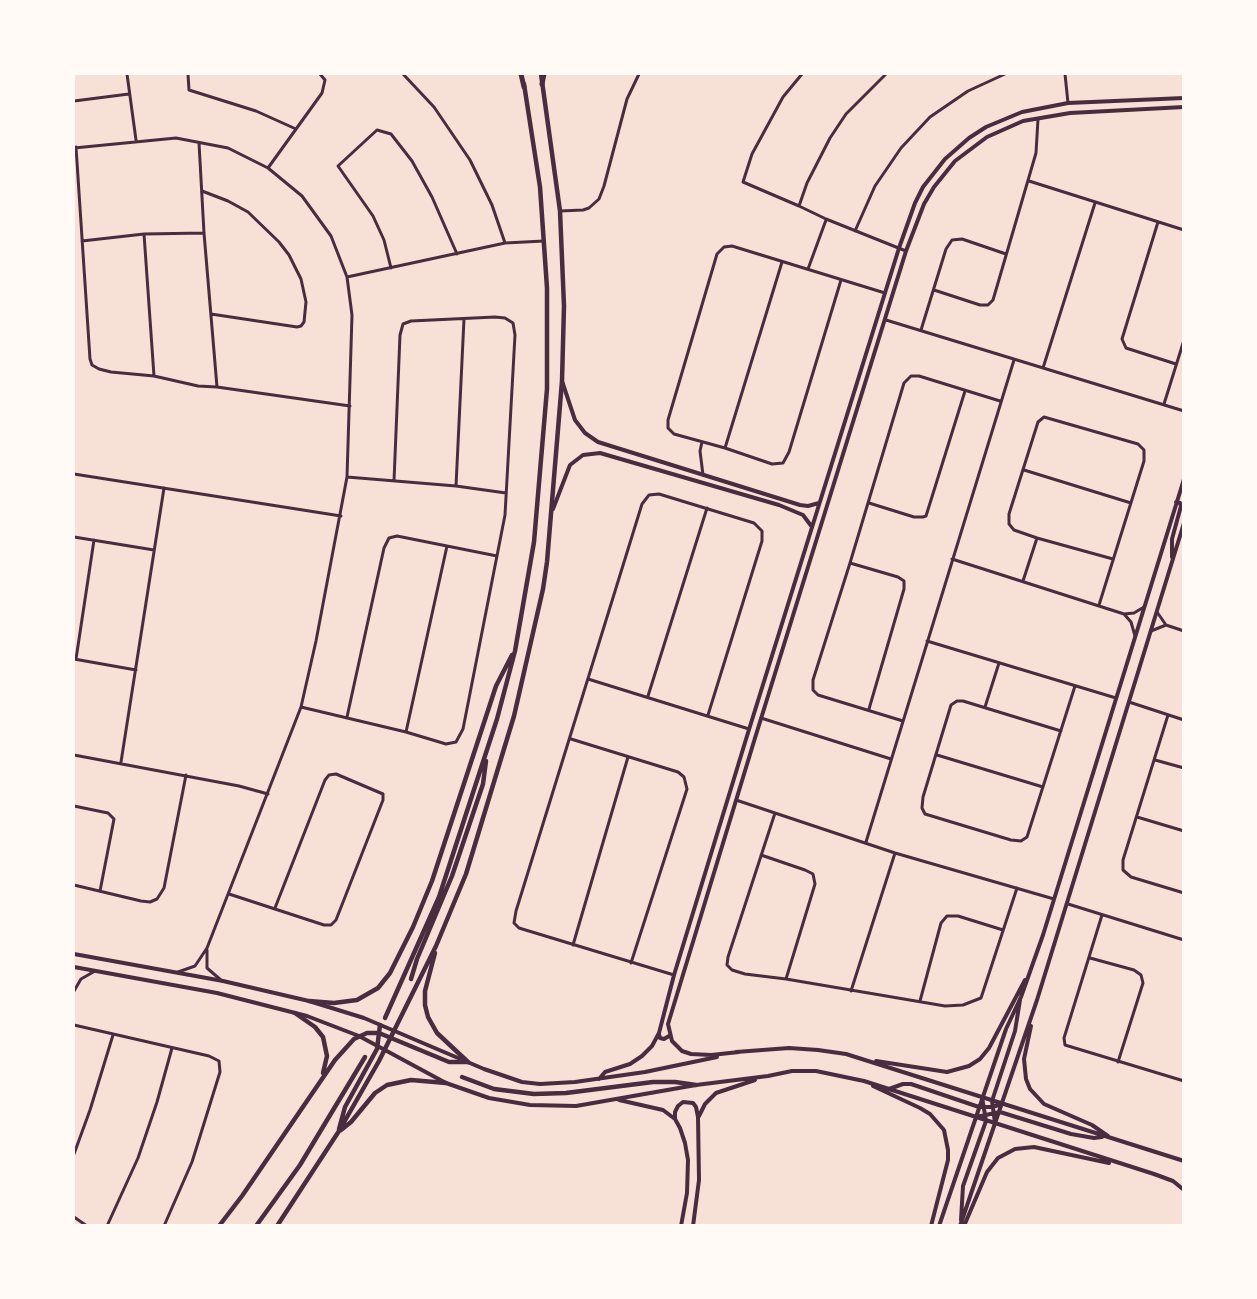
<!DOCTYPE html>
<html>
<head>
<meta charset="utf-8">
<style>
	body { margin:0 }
	#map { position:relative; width:1257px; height:1299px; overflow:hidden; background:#f7e1d7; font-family:"Fira Sans Condensed",sans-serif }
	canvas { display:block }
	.frame { position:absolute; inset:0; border:75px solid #fffaf5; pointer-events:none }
</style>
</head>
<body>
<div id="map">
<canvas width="1257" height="1299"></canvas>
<div class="frame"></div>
</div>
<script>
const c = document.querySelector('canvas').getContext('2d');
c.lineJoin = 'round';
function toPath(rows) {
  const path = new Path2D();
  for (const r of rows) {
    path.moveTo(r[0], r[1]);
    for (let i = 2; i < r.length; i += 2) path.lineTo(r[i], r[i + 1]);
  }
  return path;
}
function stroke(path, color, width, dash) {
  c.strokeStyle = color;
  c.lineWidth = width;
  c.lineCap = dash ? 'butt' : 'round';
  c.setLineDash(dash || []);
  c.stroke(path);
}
stroke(toPath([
	[127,74,136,140],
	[188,74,189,90,256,111,296,129],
	[802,74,783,97,752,154,743,182,799,206,826,219,906,251],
	[1065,74,1068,103],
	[74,101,129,94],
	[199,143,204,233,217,387],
	[76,147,90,359,92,365,99,369,111,372,154,376,198,386,217,387,350,406],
	[74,148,176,138,228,148,268,168,302,196,331,236,347,277,352,315,347,477,316,641,301,707,207,948,195,966,178,972],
	[268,168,322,93,325,80,320,74],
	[1029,181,1184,230],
	[202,191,228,201,248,212,279,242,289,255,301,279,306,302,304,322,301,326,297,327,211,314],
	[799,206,807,183,830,138,846,114,886,74],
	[560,211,583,210,589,208,599,199,604,186,627,99,639,74],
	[1158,222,1122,339,1126,348,1176,364],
	[855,231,875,186,901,148,930,117,968,91,1005,74],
	[144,234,154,376],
	[82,241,144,234,204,233],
	[505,243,544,241],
	[391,268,384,240,373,216,338,166,377,130,391,134,412,161,432,197,457,254],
	[808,269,826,220],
	[347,277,505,243,492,205,470,160,434,107,403,74],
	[841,280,789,452,783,463,772,464,725,448,674,434,668,428,668,420,717,254,724,247,732,246,885,293],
	[934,290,980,305,988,305,993,300,1036,153,1038,119],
	[886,320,1184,411],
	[921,330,946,249,952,240,962,239,1006,254],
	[1043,368,1095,203],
	[1164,404,1184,340],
	[702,442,700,451,703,475],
	[725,448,782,262],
	[1024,470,1131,503],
	[74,474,341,516],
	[347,477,456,486,506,493],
	[456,486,464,319],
	[869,503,914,517,923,517,926,516,965,391],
	[74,537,154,550],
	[952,559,1124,614,1134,613,1144,607],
	[850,563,898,577,904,581,904,589,869,709],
	[1023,581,1037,538],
	[1099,605,1144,461,1144,450,1138,444,1044,417,1038,422,1009,514,1009,524,1014,530,1037,538,1113,559],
	[1157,612,1166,625,1184,631],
	[1124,614,1131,622,1135,636],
	[1151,631,1166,625],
	[927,641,1116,698],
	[74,659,136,670],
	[76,659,94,540],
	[588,679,749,729],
	[648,696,707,508],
	[1129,702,1184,720],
	[301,707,406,732,446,744,456,742,463,729,505,515,515,335,513,323,505,318,495,317,411,321,403,324,400,335,394,481],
	[985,707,999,663],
	[1168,715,1123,860,1123,870,1131,877,1184,893],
	[347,717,384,548,389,538,397,536,497,556],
	[761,718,891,759],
	[903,721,818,695,813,690,813,680,850,563,904,383,911,376,919,376,1000,401],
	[1061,731,963,701,957,701,951,705,923,797,922,808,925,814,1011,840,1021,841,1027,837,1075,686],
	[406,732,447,546],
	[571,739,678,772,684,777,687,789,631,963],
	[74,755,239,786,268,794],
	[937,755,1043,787],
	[1155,760,1184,768],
	[121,762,164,488],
	[736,800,895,853,1054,899],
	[74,806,108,813,114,819,100,891],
	[775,813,728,957,727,965,732,970,745,974,786,979,945,1006,963,1005,981,998,1017,888],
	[1137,817,1184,831],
	[866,842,1014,360],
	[761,855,805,870,813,874,815,884,786,979],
	[74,885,141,901,150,902,157,899,164,888,186,775],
	[229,894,324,925,331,925,336,920,383,800,383,794,336,774,329,775,325,780,275,908],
	[1068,904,1184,940],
	[1102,915,1064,1038,1065,1045,1184,1081],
	[573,945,628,757],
	[207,950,207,968,222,981],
	[1090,958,1134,970,1141,975,1143,983,1118,1062],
	[674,975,519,928,514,923,516,911,642,504,649,495,659,494,754,523,762,531,762,541,708,715],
	[74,991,81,979,95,971],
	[851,991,895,853],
	[920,1001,941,923,947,916,958,916,1003,930],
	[74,1025,209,1056,219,1061,220,1072,192,1162,164,1226],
	[74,1154,90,1110,113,1035],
	[74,1217,87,1226],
	[107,1226,138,1158,157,1102,172,1048]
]), '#4a2c40', 3);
stroke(toPath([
	[562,381,575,420,585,433,598,442,800,505,808,506,819,503],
	[553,509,570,465,583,455,600,453,779,505,803,515,812,527],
	[1172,557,1172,539,1181,506,1180,503,1176,502],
	[74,954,223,981,309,1001,364,1018,484,1069,522,1082,540,1084,575,1082,645,1072,717,1057],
	[74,967,217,993,307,1016,359,1036,446,1083,489,1098,530,1105,576,1106,696,1085,768,1076,792,1071,816,1071,864,1081,1154,1174,1173,1181,1184,1190],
	[1031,1026,1024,1059,1026,1079,1030,1089,1044,1104,1092,1125,1108,1136],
	[659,1034,660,1038,664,1039,669,1036],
	[736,1052,789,1048,818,1050,846,1054,1184,1161],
	[739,1052,711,1055,691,1054,682,1051,672,1041,668,1024,755,738,906,251,924,204,934,187,955,161,987,137,1023,121,1070,113,1184,107],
	[876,1061,947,1072,969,1066,980,1059,989,1048,1025,980],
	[599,1079,605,1072,630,1064,642,1056,652,1046,659,1033,674,975,747,736,899,248,915,203,923,187,945,159,969,138,986,127,1022,112,1068,103,1184,98],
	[873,1086,920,1108,930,1114,944,1130,948,1150,948,1160,931,1226],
	[889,1089,903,1084,911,1084,979,1107,992,1107,1002,1104],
	[619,1100,663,1110,675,1119,680,1128,685,1143,688,1160,687,1193,681,1226],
	[699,1116,705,1104,716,1093,755,1080],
	[976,1117,1000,1112,1071,1134,1094,1138,1102,1137],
	[675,1119,675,1112,678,1106,683,1102,693,1103,696,1107,698,1117,699,1180,693,1226],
	[995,1123,992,1101,1015,1031,1020,1000],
	[961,1220,963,1186,986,1121,982,1097],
	[939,1226,1006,1029,1021,997,1043,935,1184,479],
	[960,1226,1037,1000,1184,523],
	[964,1226,987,1172,998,1158,1015,1149,1034,1147,1109,1163]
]), '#4a2c40', 4);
stroke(toPath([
	[435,953,425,991,425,1005,428,1017,437,1033,468,1062],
	[411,979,417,959,452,876,483,784,486,761],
	[309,1001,334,1003,357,1000,378,988,390,973,413,927,432,881,496,686,512,655],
	[295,1013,315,1027,323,1037,327,1056,323,1073],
	[385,1018,439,897,497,719,515,651,534,542,547,389,547,288,540,187,524,84],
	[462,1077,494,1089,534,1094,566,1093,653,1082,675,1082,696,1085],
	[339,1129,345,1107,377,1049,380,1025],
	[341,1130,351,1122,375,1093,387,1085,411,1080,446,1083],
	[219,1226,242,1196,335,1060,354,1039,367,1033,379,1033,449,1062,468,1062],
	[256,1226,300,1165,365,1057],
	[277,1226,339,1131,379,1061,436,946,466,874,514,716,543,589,547,562,562,381,564,306,560,211,541,74]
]), '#4a2c40', 4.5);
stroke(toPath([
	[521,74,524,87],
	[542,84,544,74]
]), '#4a2c40', 5);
</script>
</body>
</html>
